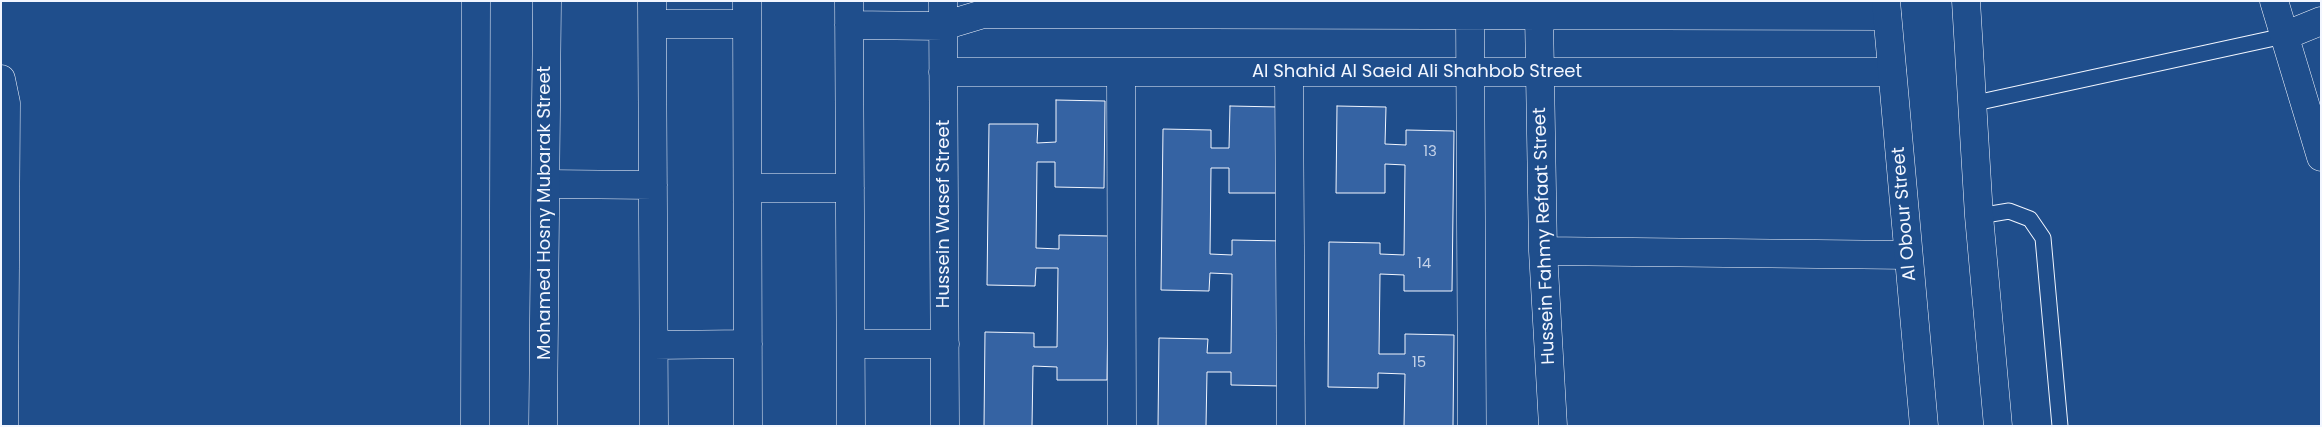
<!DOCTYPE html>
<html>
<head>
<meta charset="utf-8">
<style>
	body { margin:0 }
	#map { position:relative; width:2322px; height:427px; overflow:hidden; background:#1f4e8c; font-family:Poppins,sans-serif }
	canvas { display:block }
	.frame { position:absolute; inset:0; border:2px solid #f2f6ff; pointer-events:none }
</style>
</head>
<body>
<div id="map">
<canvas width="2322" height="427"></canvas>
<div class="frame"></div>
</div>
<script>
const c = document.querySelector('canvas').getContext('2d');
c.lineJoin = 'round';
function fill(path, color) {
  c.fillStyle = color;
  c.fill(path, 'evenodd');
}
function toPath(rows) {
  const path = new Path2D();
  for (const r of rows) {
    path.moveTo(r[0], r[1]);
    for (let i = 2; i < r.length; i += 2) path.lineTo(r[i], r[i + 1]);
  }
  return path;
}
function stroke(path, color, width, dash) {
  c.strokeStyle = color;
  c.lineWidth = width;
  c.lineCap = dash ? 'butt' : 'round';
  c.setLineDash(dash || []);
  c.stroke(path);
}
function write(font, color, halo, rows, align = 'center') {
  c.font = font + ' Poppins,sans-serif';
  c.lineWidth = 4;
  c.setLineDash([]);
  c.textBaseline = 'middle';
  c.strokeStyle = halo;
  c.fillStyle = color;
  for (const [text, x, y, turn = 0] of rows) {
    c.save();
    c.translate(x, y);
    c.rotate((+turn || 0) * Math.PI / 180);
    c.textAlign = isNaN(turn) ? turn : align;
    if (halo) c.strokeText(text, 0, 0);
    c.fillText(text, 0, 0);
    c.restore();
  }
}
const building = toPath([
	[1056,100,1105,101,1104,188,1055,187,1055,162,1037,162,1036,248,1059,249,1059,235,1109,236,1107,380,1057,380,1057,367,1033,366,1032,426,984,426,985,332,1034,333,1034,347,1057,347,1058,268,1036,268,1035,286,987,285,989,124,1038,124,1037,143,1056,142,1056,100],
	[1230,106,1279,107,1278,193,1229,193,1229,168,1211,168,1210,254,1232,255,1232,240,1283,241,1281,386,1231,385,1231,372,1207,372,1206,426,1158,426,1159,338,1208,339,1207,353,1231,353,1232,274,1210,273,1209,291,1161,290,1163,129,1211,130,1211,148,1229,148,1230,106],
	[1337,106,1386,107,1385,144,1406,145,1406,130,1454,131,1452,291,1404,291,1404,275,1380,274,1379,354,1405,354,1405,334,1454,335,1453,426,1404,426,1405,374,1378,373,1378,388,1328,387,1329,242,1380,243,1380,254,1404,255,1405,165,1385,164,1385,193,1336,193,1337,106]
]);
fill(building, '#3563a3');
stroke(building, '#f2f6ff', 1);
const service = toPath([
	[1971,104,2284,36],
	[1979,216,2009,211,2030,219,2043,238,2060,426]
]);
const minor = toPath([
	[652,1,654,426],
	[747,1,748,426],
	[849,1,851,426],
	[943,1,945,426],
	[2274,1,2321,157],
	[1470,15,1472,426],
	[1539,15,1543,251,1553,426],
	[653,24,747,24],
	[849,25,943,26,983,14,1887,16],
	[2284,36,2321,21],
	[943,72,1892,72],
	[1121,72,1122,426],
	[1289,72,1291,426],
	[1,79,6,103,4,426],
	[546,184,653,185],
	[748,188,850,188],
	[1543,251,1908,255],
	[851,344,945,344],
	[654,345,748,344]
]);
const tertiary = toPath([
	[1886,1,1924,426],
	[1966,1,1979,216,1998,426],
	[475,426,476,1],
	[543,426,547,1]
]);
stroke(service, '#f2f6ff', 17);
stroke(minor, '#f2f6ff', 29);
stroke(tertiary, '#f2f6ff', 29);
stroke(service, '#1f4e8c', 15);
stroke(minor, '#1f4e8c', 28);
stroke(tertiary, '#1f4e8c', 28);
write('15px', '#c3d1e8', null, [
	["13",1430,152],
	["14",1424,264],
	["15",1419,363]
]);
write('18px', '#f2f6ff', '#1f4e8c', [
	["Al Shahid Al Saeid Ali Shahbob Street",1417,72],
	["Mohamed Hosny Mubarak Street",545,213,-90],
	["Hussein Wasef Street",944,214,-90],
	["Al Obour Street",1905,214,-95],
	["Hussein Fahmy Refaat Street",1545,236,-92]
]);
</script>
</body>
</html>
